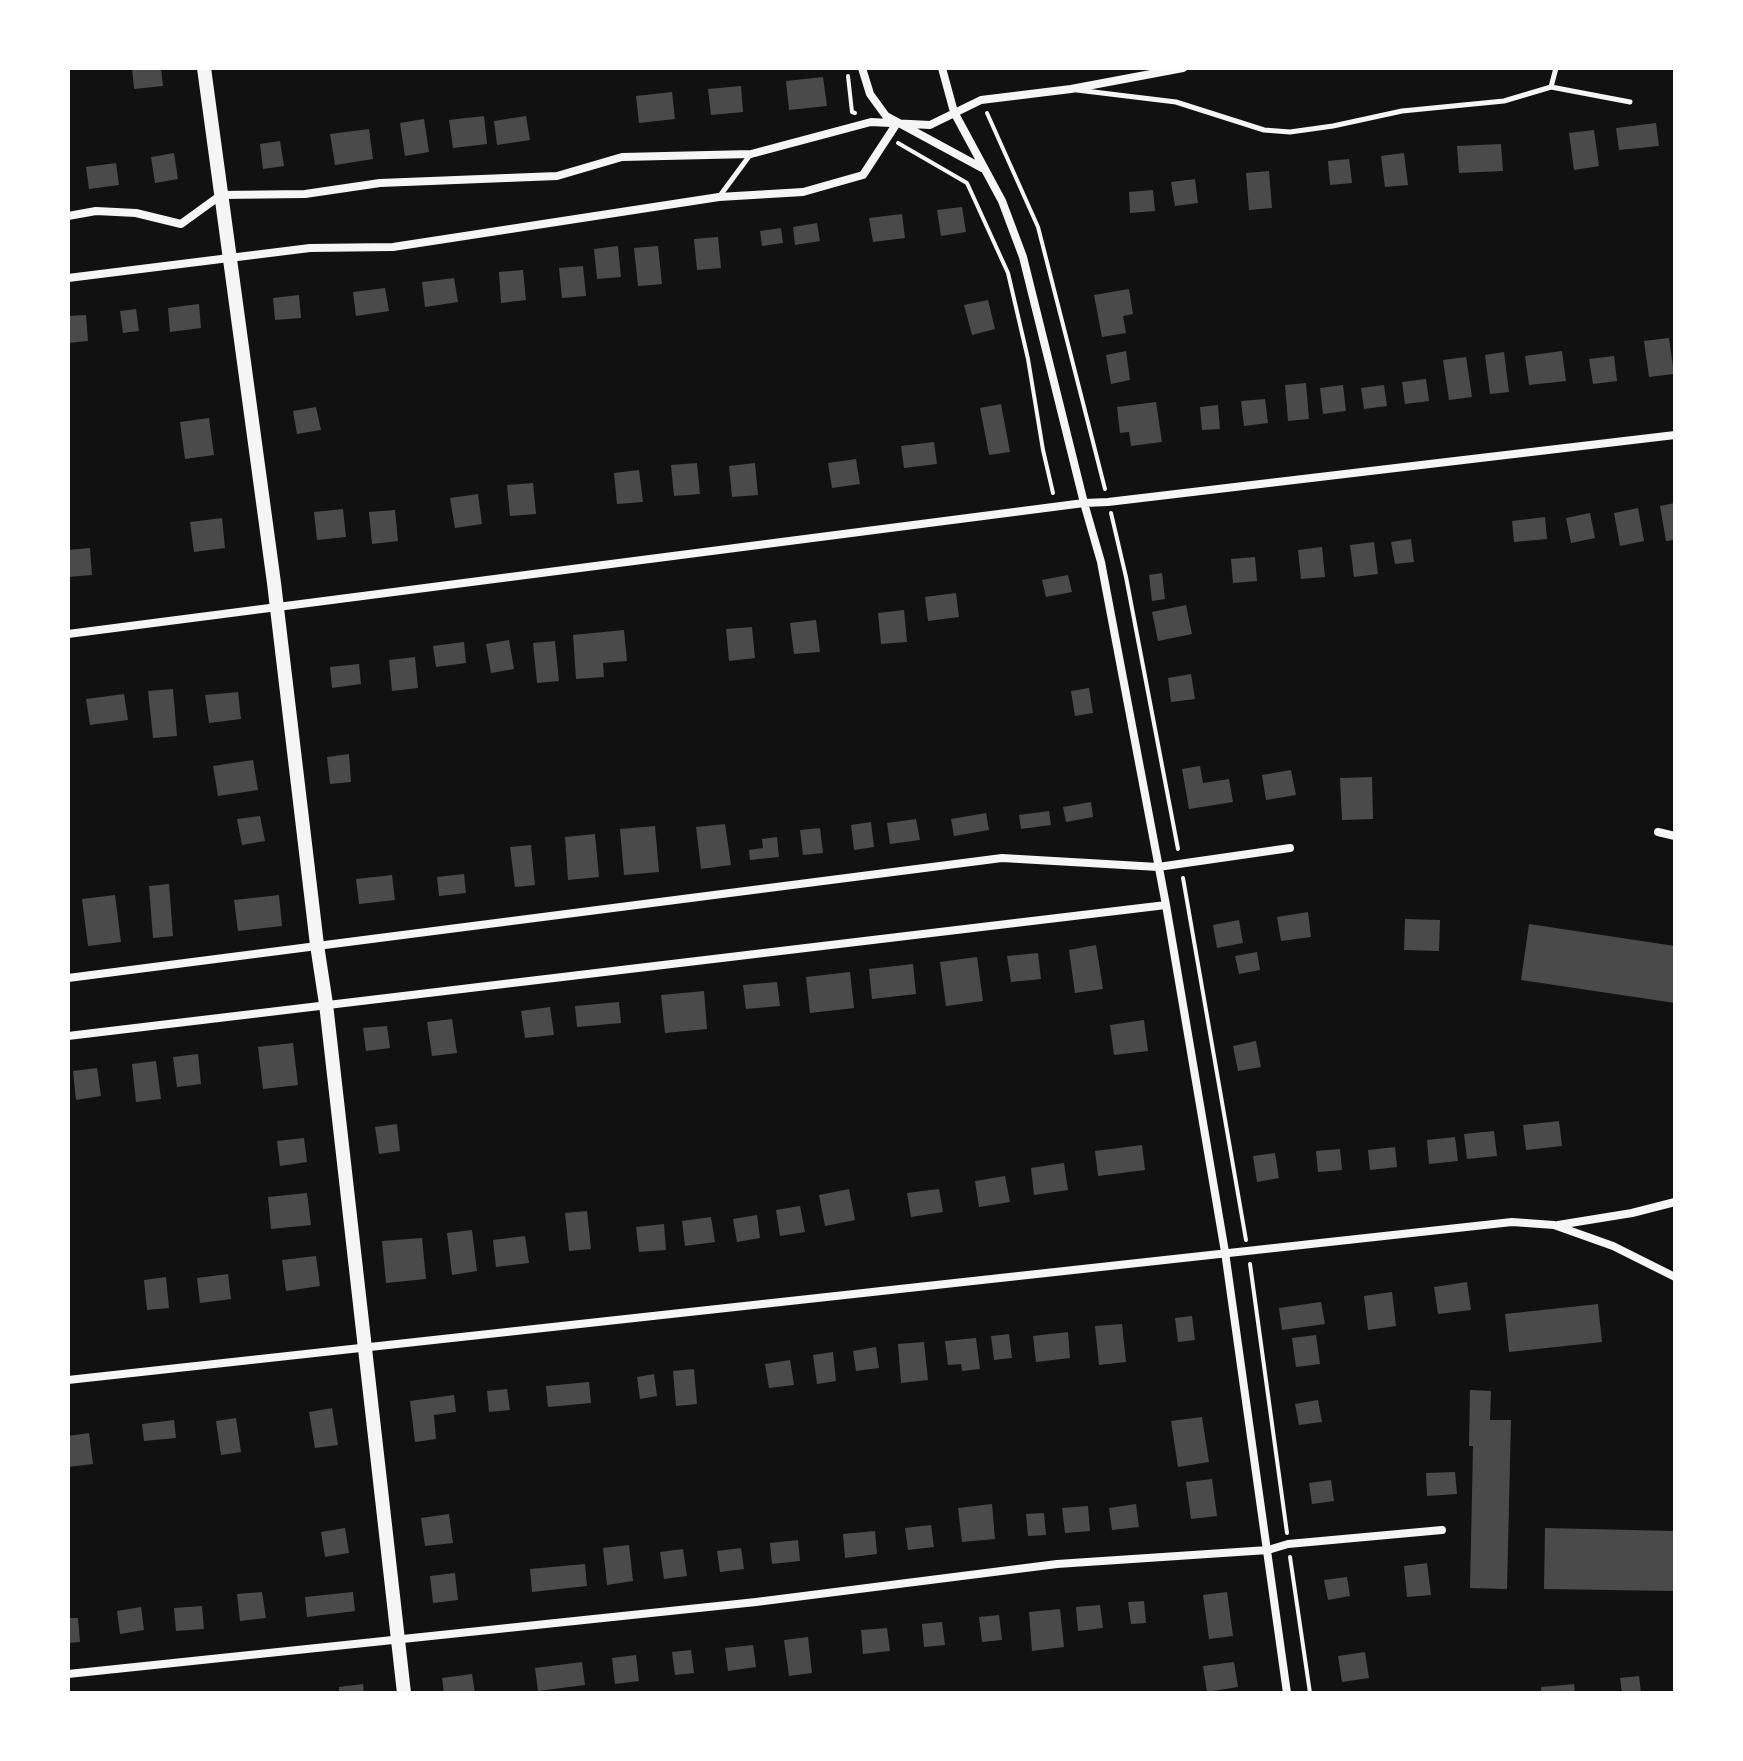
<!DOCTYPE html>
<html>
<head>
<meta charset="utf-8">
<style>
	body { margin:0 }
	#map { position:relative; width:1743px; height:1761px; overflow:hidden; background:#111; font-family:"Fira Sans Condensed",sans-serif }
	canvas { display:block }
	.frame { position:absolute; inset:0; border:70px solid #fff; pointer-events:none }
</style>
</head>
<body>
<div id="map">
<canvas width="1743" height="1761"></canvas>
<div class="frame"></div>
</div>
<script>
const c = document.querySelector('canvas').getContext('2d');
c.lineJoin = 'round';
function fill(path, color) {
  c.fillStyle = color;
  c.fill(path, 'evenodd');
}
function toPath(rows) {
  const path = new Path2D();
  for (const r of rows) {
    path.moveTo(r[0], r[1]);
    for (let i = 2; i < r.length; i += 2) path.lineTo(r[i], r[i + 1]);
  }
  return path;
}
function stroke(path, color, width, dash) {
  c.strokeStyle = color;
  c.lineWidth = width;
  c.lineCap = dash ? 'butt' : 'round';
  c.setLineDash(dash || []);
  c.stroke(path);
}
fill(toPath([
	[132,68,161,68,163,86,134,89],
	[823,77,827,106,789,110,786,81],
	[741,86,743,112,711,115,708,89],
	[672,92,675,119,639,123,636,96],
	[484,116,487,144,453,148,449,120],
	[526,116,530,140,497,145,494,121],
	[424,119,429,152,405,156,400,123],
	[1656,123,1659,146,1619,150,1616,128],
	[369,129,373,159,335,165,330,134],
	[1594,130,1599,166,1574,170,1569,133],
	[280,141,284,166,263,169,260,144],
	[1501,144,1503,171,1459,173,1457,146],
	[174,153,178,179,155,183,151,157],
	[1404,153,1408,185,1385,187,1381,156],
	[1349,159,1352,183,1330,185,1328,161],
	[116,163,119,185,89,189,86,167],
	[1269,171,1272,208,1249,210,1246,173],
	[1195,179,1198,203,1175,206,1171,182],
	[1153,190,1155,211,1130,213,1129,192],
	[962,207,966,232,941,236,937,210],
	[902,214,905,238,873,242,869,218],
	[817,223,820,241,795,245,793,227],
	[781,228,783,243,762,246,760,231],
	[718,237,721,268,697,270,694,239],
	[618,246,621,277,597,279,594,249],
	[658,246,662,284,638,286,634,248],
	[583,266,586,296,562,298,559,268],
	[523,270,526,300,501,303,499,272],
	[454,278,458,302,425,307,422,282],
	[385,288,389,311,356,316,353,292],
	[1129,289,1133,314,1123,316,1126,333,1102,337,1094,295],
	[299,295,301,318,275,320,273,298],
	[988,300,995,329,972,335,964,305],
	[199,304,201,328,170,332,168,308],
	[136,309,139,331,123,333,120,311],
	[86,315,88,341,68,343,68,316],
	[1669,338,1674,374,1649,377,1644,341],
	[1126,351,1130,380,1111,384,1106,355],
	[1562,351,1566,381,1529,385,1525,356],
	[1504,352,1509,392,1490,394,1485,355],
	[1614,356,1617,381,1593,384,1589,359],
	[1466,357,1472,397,1449,400,1443,360],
	[1426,379,1429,401,1405,404,1402,382],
	[1306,383,1309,419,1288,421,1285,385],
	[1343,385,1346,411,1323,414,1320,388],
	[1384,385,1387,406,1364,409,1361,388],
	[1265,399,1268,423,1244,426,1241,401],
	[1156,402,1162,442,1131,446,1129,432,1120,433,1117,407],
	[1001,404,1010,452,989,455,980,408],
	[1218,405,1220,429,1202,430,1200,407],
	[316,407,321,430,297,434,293,411],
	[209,418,214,455,185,459,180,422],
	[934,442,937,464,904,468,901,446],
	[856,459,860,484,832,488,828,463],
	[697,463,700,494,674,496,671,465],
	[755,463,758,495,732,497,729,466],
	[639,470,643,502,617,504,614,473],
	[533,483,536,514,510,516,507,485],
	[478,494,482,524,455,528,450,498],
	[1675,503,1675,540,1666,541,1660,506],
	[1638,508,1644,541,1620,546,1614,513],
	[343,509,346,537,317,540,314,512],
	[395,510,398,541,372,544,369,512],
	[1590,513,1595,538,1571,543,1566,518],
	[1545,517,1547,539,1514,542,1512,521],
	[222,518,225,548,194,552,190,522],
	[1411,539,1414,562,1395,564,1391,542],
	[1374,542,1378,574,1354,577,1350,545],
	[1322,547,1325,577,1301,579,1298,550],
	[90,548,92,575,68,577,68,550],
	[1255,557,1257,581,1233,583,1231,559],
	[1162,573,1165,599,1152,601,1149,575],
	[1068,575,1072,592,1046,597,1042,580],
	[956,593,959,617,928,621,925,597],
	[1186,605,1192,634,1158,641,1152,612],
	[904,610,907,642,881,644,878,613],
	[816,620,820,652,794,654,790,623],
	[752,627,755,658,729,661,726,629],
	[624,630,627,661,603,663,604,677,576,679,573,635],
	[509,640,514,669,491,673,486,644],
	[555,641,559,681,537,683,533,643],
	[464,642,466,663,436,667,433,646],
	[415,657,418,688,392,691,389,660],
	[359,664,361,684,332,688,330,667],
	[1191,674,1195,699,1171,702,1168,678],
	[1089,688,1093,713,1075,716,1071,691],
	[173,689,177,736,153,738,148,691],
	[238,692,241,719,209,723,205,695],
	[124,694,128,720,90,725,86,699],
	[349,754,351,782,330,784,327,757],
	[253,760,258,790,218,796,213,766],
	[1200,766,1203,783,1229,779,1233,802,1189,809,1182,769],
	[1291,770,1296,795,1266,800,1262,775],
	[1372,777,1373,819,1342,820,1340,778],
	[1091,802,1093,817,1066,822,1063,807],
	[1049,811,1051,825,1021,829,1019,815],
	[986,813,989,830,954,836,951,819],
	[260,816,265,841,242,845,237,819],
	[916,819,920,840,890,844,887,823],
	[871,822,874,847,854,850,851,825],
	[725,824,731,865,701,869,696,827],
	[655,826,659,872,624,875,620,829],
	[820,828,823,853,803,855,800,830],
	[595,834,599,877,568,880,565,837],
	[777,837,779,857,750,860,749,850,763,848,762,839],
	[531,845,535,885,515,887,510,847],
	[464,874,466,893,439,896,437,877],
	[392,875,395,900,359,904,356,879],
	[169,884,173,936,153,938,149,886],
	[115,895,121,942,88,946,82,899],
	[279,895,282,926,238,931,234,900],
	[1308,912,1311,937,1281,941,1277,917],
	[1405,919,1440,920,1439,951,1404,950],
	[1239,920,1243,943,1217,948,1213,925],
	[1529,924,1675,946,1675,1003,1521,980],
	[1096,945,1103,989,1075,993,1069,950],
	[1257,952,1260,970,1239,974,1235,956],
	[1038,953,1041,979,1011,982,1007,956],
	[977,957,983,1001,946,1006,940,962],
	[913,964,916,994,872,999,869,969],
	[850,972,854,1008,810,1013,806,977],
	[777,982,780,1006,746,1009,743,985],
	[704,991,707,1029,665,1033,661,995],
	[619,1002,621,1023,577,1027,575,1006],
	[550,1007,554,1035,525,1038,521,1011],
	[452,1019,457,1053,432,1056,427,1022],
	[1144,1020,1148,1051,1114,1055,1110,1025],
	[387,1026,390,1048,366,1051,363,1028],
	[1256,1041,1261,1067,1238,1071,1233,1046],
	[293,1043,298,1085,263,1089,258,1047],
	[198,1054,201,1084,177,1087,173,1057],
	[156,1061,161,1099,136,1102,132,1064],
	[97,1068,101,1096,76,1100,73,1071],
	[1559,1121,1562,1146,1526,1150,1523,1125],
	[397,1124,400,1151,379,1154,375,1127],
	[1494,1131,1497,1156,1467,1159,1464,1134],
	[1455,1137,1458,1161,1429,1164,1427,1140],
	[304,1138,307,1162,280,1166,277,1141],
	[1142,1145,1145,1170,1098,1176,1095,1151],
	[1395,1147,1397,1167,1370,1170,1368,1150],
	[1340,1149,1342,1170,1318,1172,1316,1151],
	[1275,1153,1279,1178,1257,1182,1253,1156],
	[1064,1163,1068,1190,1034,1195,1031,1168],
	[1005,1176,1010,1202,979,1207,975,1181],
	[849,1189,855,1220,825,1226,819,1195],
	[939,1189,943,1212,911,1217,907,1193],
	[307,1193,311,1225,271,1229,268,1197],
	[800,1206,805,1232,780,1236,776,1210],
	[587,1211,591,1249,569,1251,565,1213],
	[757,1215,760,1238,737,1242,733,1219],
	[711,1217,715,1242,685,1246,682,1221],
	[664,1224,666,1250,639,1252,636,1227],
	[472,1230,477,1271,452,1275,447,1233],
	[525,1236,529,1263,496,1267,493,1240],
	[422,1238,426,1279,386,1283,382,1241],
	[316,1256,320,1286,286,1291,282,1260],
	[228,1274,231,1299,200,1303,197,1278],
	[166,1277,169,1308,147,1310,144,1280],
	[1467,1282,1471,1310,1438,1314,1434,1287],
	[1392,1292,1396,1326,1368,1330,1364,1296],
	[1321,1302,1325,1324,1282,1330,1279,1308],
	[1598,1304,1602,1342,1509,1352,1505,1314],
	[1192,1316,1195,1340,1178,1342,1175,1318],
	[1122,1324,1126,1362,1099,1365,1095,1326],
	[1068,1332,1070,1358,1036,1362,1033,1336],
	[1009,1334,1012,1358,994,1360,991,1336],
	[1316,1335,1320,1364,1296,1367,1292,1338],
	[976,1338,980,1369,962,1371,961,1364,948,1365,945,1341],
	[924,1342,928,1380,901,1383,898,1344],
	[876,1347,879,1368,856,1371,853,1351],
	[833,1352,836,1381,817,1384,813,1355],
	[790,1360,794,1385,769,1388,765,1364],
	[694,1369,697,1404,676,1406,673,1371],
	[654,1374,657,1396,640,1399,637,1377],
	[589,1382,591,1403,548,1407,546,1386],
	[507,1389,510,1410,489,1412,487,1391],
	[1470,1390,1491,1391,1490,1420,1511,1420,1507,1589,1470,1588,1473,1446,1469,1446],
	[454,1395,456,1412,434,1415,436,1439,415,1442,410,1401],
	[1318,1400,1322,1422,1299,1425,1295,1404],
	[332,1408,338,1445,315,1448,309,1412],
	[1202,1417,1209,1462,1178,1467,1171,1421],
	[236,1418,241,1452,221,1455,216,1421],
	[174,1420,176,1438,144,1441,142,1424],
	[89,1433,93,1464,68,1467,68,1436],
	[1455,1472,1457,1494,1427,1496,1426,1473],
	[1212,1479,1217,1516,1191,1519,1186,1482],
	[1331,1480,1334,1501,1312,1504,1309,1483],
	[992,1504,995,1539,962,1542,958,1508],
	[1136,1504,1139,1527,1112,1530,1109,1508],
	[1088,1506,1090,1531,1065,1533,1062,1508],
	[1044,1513,1046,1535,1028,1536,1026,1514],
	[449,1514,453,1543,425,1546,421,1518],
	[931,1525,934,1547,908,1550,905,1528],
	[345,1528,349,1553,325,1557,321,1532],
	[1545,1528,1675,1531,1675,1591,1544,1589],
	[875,1531,877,1554,845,1558,843,1534],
	[798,1540,800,1561,772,1564,770,1543],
	[629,1545,633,1581,607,1585,603,1548],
	[741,1548,744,1569,720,1572,717,1551],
	[683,1549,687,1576,664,1579,660,1552],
	[1427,1563,1431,1595,1407,1597,1404,1566],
	[585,1564,587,1586,532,1592,530,1569],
	[455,1573,458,1600,433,1603,430,1576],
	[1347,1577,1350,1596,1328,1600,1324,1580],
	[262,1592,266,1618,240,1621,237,1594],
	[353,1592,355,1611,307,1617,305,1597],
	[1227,1592,1233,1636,1209,1639,1203,1595],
	[1144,1601,1146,1623,1131,1624,1128,1602],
	[1100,1605,1103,1628,1078,1631,1076,1607],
	[202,1606,204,1629,176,1631,174,1608],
	[141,1607,144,1630,120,1634,117,1611],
	[1060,1609,1064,1647,1032,1651,1029,1612],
	[999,1615,1002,1640,982,1642,979,1617],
	[68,1618,78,1618,80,1642,68,1643],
	[942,1622,945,1645,924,1647,922,1624],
	[887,1628,890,1651,863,1654,861,1630],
	[808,1637,812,1673,789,1676,784,1640],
	[753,1645,756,1667,728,1671,725,1648],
	[691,1650,694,1673,675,1675,672,1652],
	[1365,1652,1369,1678,1342,1682,1338,1656],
	[636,1655,639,1681,615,1684,612,1658],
	[582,1662,585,1685,538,1691,535,1668],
	[1234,1662,1238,1687,1207,1692,1203,1666],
	[472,1674,475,1693,444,1693,442,1678],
	[1639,1676,1641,1693,1622,1693,1620,1678],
	[363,1684,364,1693,339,1693,339,1687],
	[1574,1684,1575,1693,1541,1693,1541,1687]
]), '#4a4a4a');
stroke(toPath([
	[848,76,852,112,855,113],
	[987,113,1038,227,1105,489],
	[898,143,967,183,1008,273,1028,359,1043,450,1053,493],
	[1111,513,1126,577,1178,849],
	[1183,878,1246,1240],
	[1250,1264,1287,1533],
	[1290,1557,1310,1693]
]), '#f5f5f5', 4);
stroke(toPath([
	[1551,87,1630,102],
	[1077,90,1176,102,1264,130,1290,132,1333,126,1402,111,1504,101,1551,87,1556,68],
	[719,197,750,155]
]), '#f5f5f5', 5);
stroke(toPath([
	[862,68,870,94,886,116,982,168],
	[942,68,954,112,1002,201,1023,257,1084,503,1101,562,1166,905,1225,1252,1287,1693],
	[68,216,96,211,136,213,181,224,221,195,305,194,380,183,557,176,622,157,751,154,871,122,930,125,981,100,1071,89,1183,68],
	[68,278,310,248,393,247,719,197,803,192,863,175,897,123],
	[68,634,1084,503,1108,502,1675,435],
	[1658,832,1675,836],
	[68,978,1002,858,1158,867,1290,848],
	[68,1036,1166,905],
	[1558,1225,1632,1213,1675,1202],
	[68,1380,1512,1222,1554,1225,1613,1246,1675,1277],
	[68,1674,756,1602,1057,1564,1268,1550,1288,1544,1442,1530]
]), '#f5f5f5', 8);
stroke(toPath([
	[204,68,274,583,317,945,326,1004,404,1693]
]), '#f5f5f5', 14);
</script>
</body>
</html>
